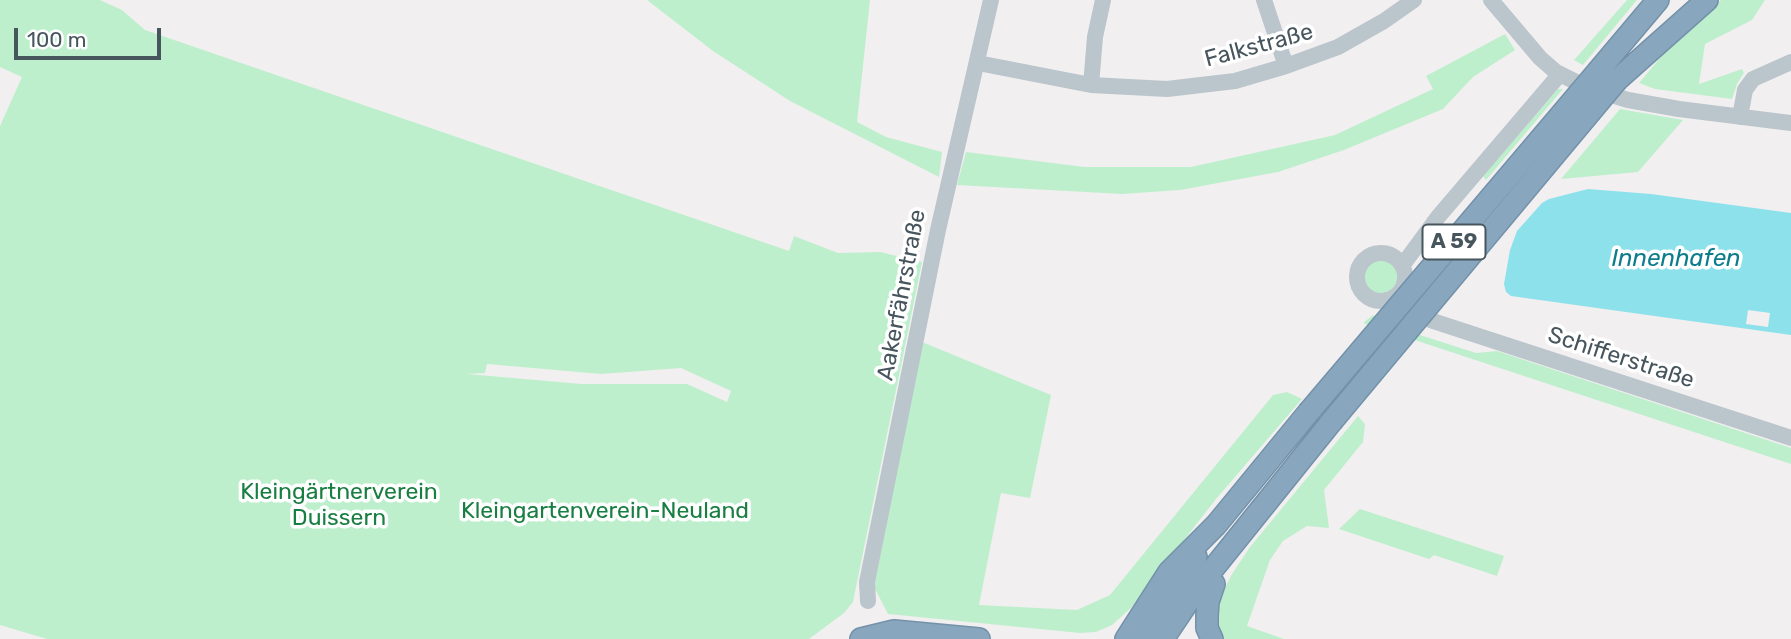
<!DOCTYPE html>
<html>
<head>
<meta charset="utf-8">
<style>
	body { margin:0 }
	#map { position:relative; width:1791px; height:639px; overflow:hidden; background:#f2eff0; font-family:Rubik,sans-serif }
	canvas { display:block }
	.scale { position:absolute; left:14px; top:28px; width:147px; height:32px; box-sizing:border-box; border:4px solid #47555d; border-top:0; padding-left:9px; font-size:21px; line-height:24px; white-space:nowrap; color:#47555d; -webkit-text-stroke:5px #fff; paint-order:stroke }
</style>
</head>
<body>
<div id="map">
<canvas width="1791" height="639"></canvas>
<div class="scale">100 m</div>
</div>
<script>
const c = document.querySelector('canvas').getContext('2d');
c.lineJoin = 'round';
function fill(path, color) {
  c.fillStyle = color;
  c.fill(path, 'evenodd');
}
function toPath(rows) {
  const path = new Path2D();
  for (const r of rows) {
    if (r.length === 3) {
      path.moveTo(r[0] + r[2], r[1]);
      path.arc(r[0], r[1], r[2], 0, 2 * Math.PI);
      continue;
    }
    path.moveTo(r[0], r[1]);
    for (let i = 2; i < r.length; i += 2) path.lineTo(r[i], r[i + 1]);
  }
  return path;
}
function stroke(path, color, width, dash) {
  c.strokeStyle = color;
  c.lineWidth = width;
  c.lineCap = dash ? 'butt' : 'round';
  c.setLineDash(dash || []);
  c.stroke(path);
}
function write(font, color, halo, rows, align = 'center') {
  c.font = font + ' Rubik,sans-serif';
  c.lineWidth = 7;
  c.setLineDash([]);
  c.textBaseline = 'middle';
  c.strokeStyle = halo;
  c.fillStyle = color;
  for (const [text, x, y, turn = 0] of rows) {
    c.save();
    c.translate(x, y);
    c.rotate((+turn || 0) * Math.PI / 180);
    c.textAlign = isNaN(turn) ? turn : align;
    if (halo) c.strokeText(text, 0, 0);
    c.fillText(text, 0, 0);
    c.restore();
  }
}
fill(toPath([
	[0,0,100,0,122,10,145,30,789,251,794,236,838,253,880,252,922,262,853,602,844,613,809,639,47,639,0,625,0,126,22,77,0,67],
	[487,364,601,374,681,368,731,391,727,402,687,384,582,384,467,374,485,373],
	[647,0,870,0,857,122,886,137,942,152,939,177,790,101,713,51],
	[1627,0,1637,0,1583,65,1574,60],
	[1721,0,1765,0,1752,20,1705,44,1699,84,1742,69,1744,73,1737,84,1732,99,1655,89,1639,83,1665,52],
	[1505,34,1515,50,1473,77,1443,109,1344,150,1278,172,1180,190,1122,194,957,185,966,152,1084,167,1191,167,1335,135,1433,89,1426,76],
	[1558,89,1563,89,1486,180,1483,176],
	[1620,109,1683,120,1638,172,1561,179],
	[1380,277,17],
	[1373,315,1389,325,1476,353,1497,351,1791,448,1791,464,1363,323],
	[922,342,1051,395,1030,498,1001,493,979,605,1077,610,1110,595,1273,395,1287,392,1302,399,1216,499,1131,608,1112,625,1096,632,1080,633,888,614,874,587],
	[1358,416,1365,424,1363,442,1324,490,1329,528,1307,526,1283,541,1270,560,1247,626,1284,639,1219,639,1216,635,1216,606,1232,574,1250,547],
	[1360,509,1504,556,1497,576,1434,555,1429,559,1339,529]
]), '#beefcd');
fill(toPath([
	[1588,189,1651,194,1791,213,1791,335,1511,296,1506,292,1504,284,1510,250,1517,231,1542,203,1549,199]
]), '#8ce1eb');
fill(toPath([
	[1748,310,1770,313,1768,327,1746,324]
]), '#f2eff0');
const highway = toPath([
	[1599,70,1658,0],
	[1617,80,1707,0],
	[861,639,894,631,979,639],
	[1126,639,1169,572,1216,525,1308,413],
	[1144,639,1196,557],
	[1163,639,1196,590,1332,421],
	[1212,639,1207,628,1207,616,1208,602,1214,584]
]);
stroke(highway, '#7392aa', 24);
stroke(toPath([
	[1264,0,1286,66],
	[1491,0,1540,58,1556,72,1586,87,1628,100,1679,109,1791,123],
	[978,63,1091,85,1167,89,1235,81,1286,66,1338,47,1384,21,1414,0],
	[1091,85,1095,37,1103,0],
	[1740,117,1745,90,1753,79,1791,62],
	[1381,277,24],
	[1402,266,1438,217,1560,74],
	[1386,300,1400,309,1436,322,1791,438],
	[868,601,867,582,938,230,991,0]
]), '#bbc5cc', 16);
stroke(highway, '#88a7be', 21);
const highwayBridge = toPath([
	[1308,413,1599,70],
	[1332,421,1617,80]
]);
stroke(highwayBridge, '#7392aa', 24, []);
stroke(highwayBridge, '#88a7be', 21);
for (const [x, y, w] of [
	[1454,242,63]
]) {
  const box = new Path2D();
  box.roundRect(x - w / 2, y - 17.5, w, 35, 5);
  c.fillStyle = '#fff';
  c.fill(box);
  stroke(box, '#47555d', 2);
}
write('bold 21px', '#47555d', null, [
	["A 59",1454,242]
]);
write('23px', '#47555d', '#fff', [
	["Falkstraße",1259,46,-15],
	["Aakerfährstraße",902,295,-79],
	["Schifferstraße",1621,358,18]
]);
write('23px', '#187e41', '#fff', [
	["Kleingärtnerverein",339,492],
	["Duissern",339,518],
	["Kleingartenverein-Neuland",605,511]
]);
write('italic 24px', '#0e7d8b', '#fff', [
	["Innenhafen",1676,259]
]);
</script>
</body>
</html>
